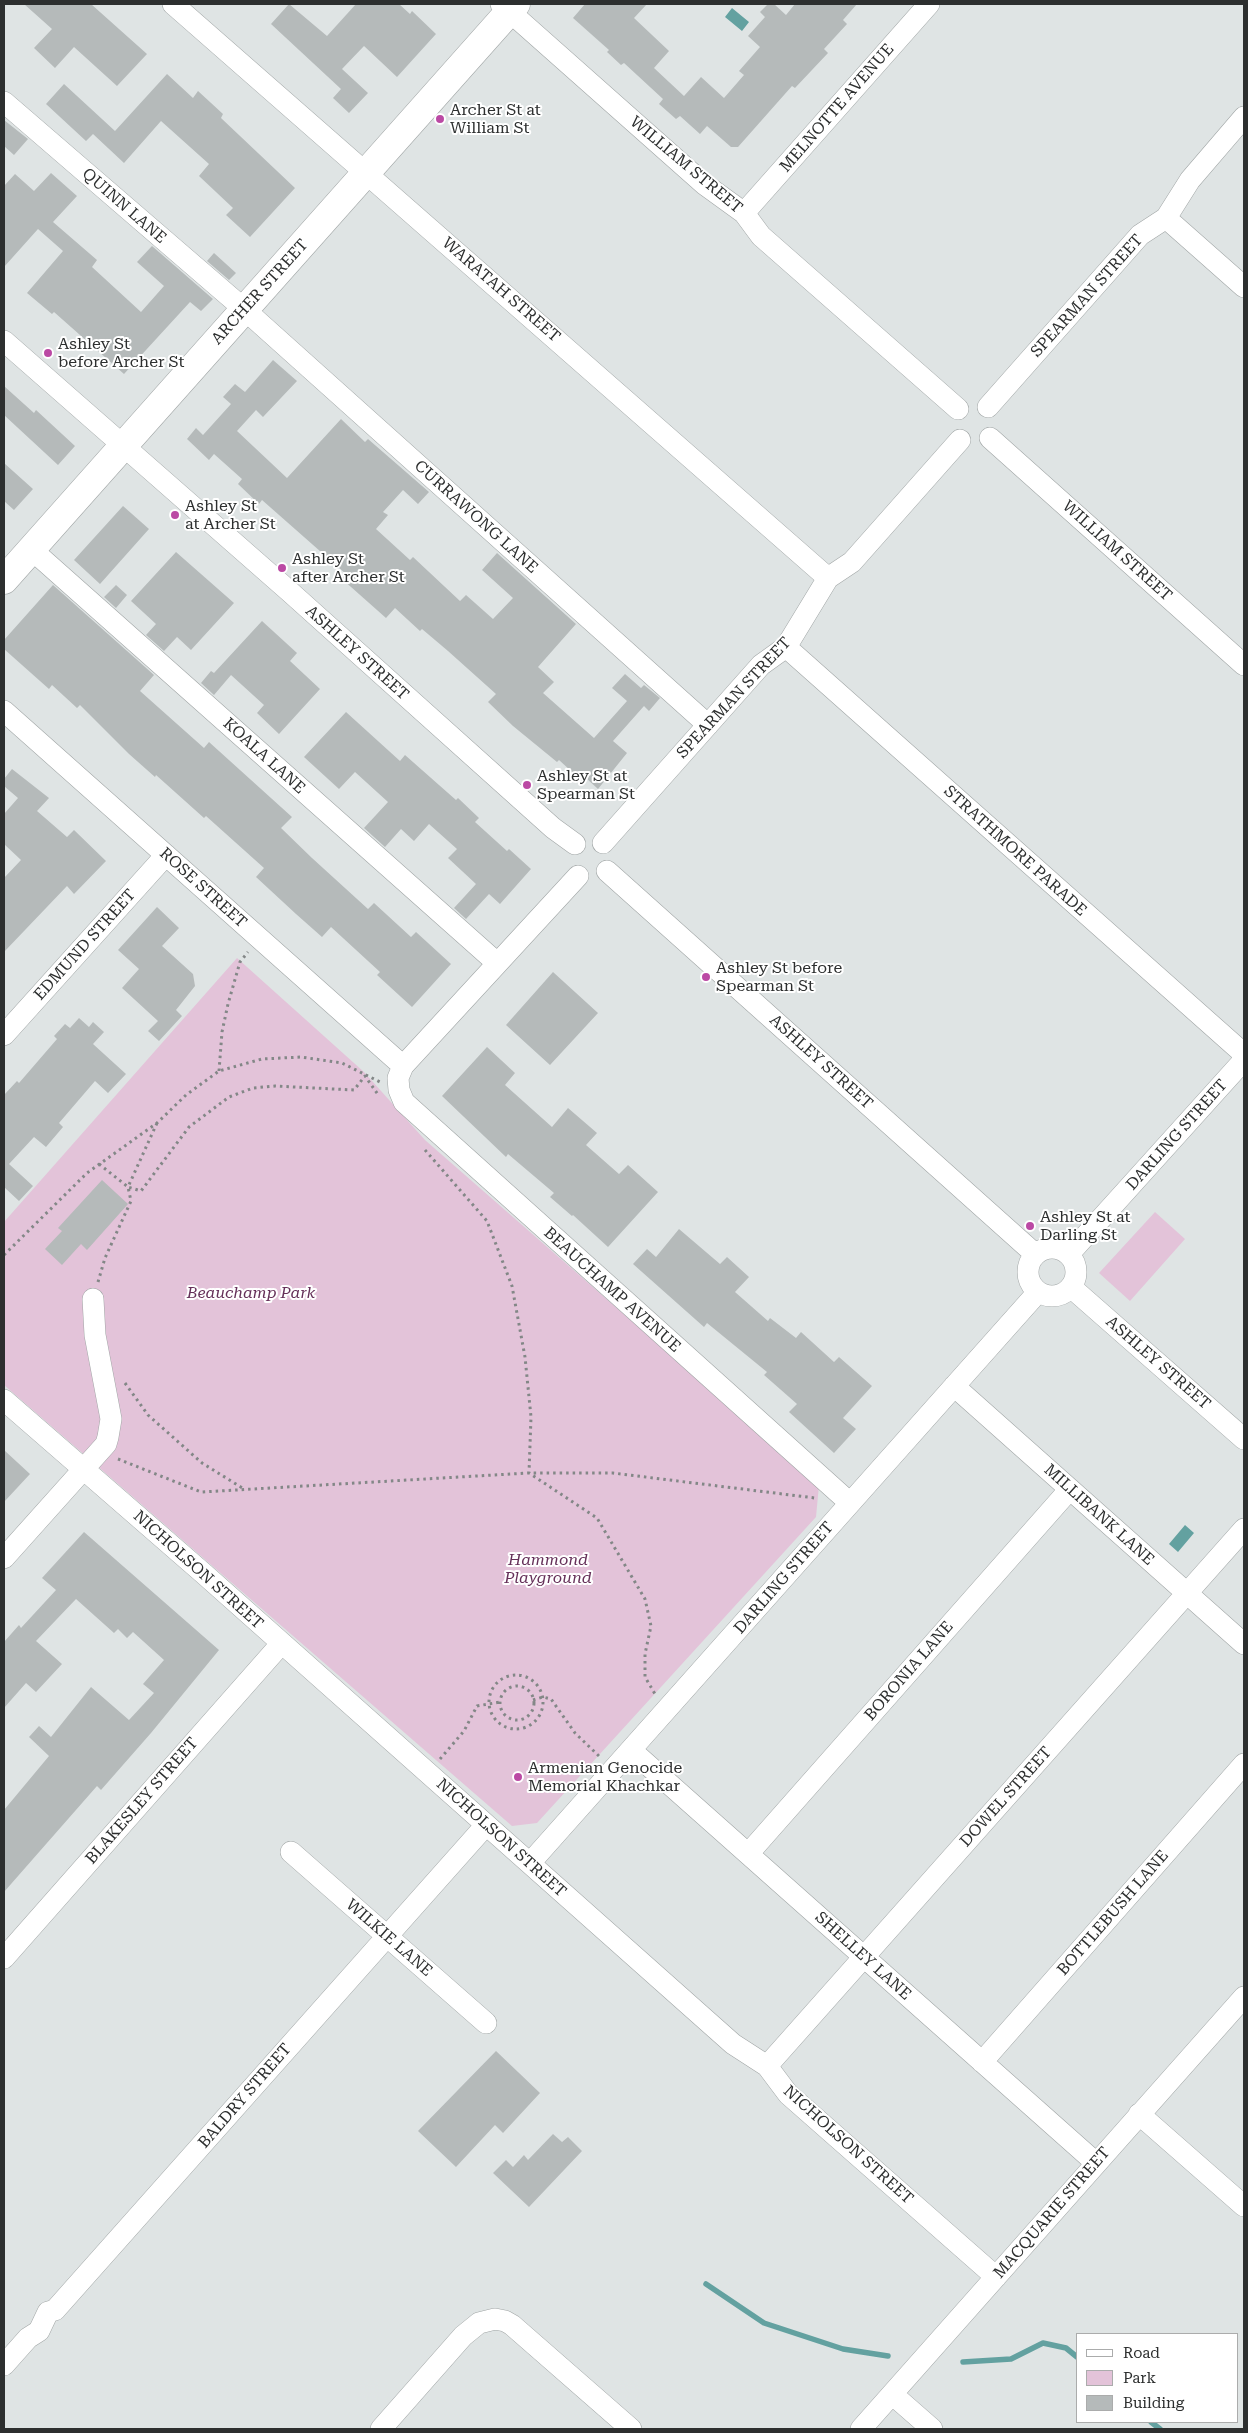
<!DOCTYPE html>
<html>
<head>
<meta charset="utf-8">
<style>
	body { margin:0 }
	#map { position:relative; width:1248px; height:2433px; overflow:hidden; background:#dfe4e4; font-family:"Roboto Serif",serif }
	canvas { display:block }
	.frame { position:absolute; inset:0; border:5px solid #2d2f2f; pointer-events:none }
	.legend { position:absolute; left:1076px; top:2333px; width:162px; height:90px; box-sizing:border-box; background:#fff; border:1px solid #abacac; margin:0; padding:6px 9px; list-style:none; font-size:15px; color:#2d2f2f }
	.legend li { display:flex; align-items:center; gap:10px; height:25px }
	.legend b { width:25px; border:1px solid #abacac }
</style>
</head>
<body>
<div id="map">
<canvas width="1248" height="2433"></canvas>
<div class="frame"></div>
<ul class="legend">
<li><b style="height:6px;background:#fff"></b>Road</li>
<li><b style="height:14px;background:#e3c3d9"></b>Park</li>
<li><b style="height:14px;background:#b5baba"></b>Building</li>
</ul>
</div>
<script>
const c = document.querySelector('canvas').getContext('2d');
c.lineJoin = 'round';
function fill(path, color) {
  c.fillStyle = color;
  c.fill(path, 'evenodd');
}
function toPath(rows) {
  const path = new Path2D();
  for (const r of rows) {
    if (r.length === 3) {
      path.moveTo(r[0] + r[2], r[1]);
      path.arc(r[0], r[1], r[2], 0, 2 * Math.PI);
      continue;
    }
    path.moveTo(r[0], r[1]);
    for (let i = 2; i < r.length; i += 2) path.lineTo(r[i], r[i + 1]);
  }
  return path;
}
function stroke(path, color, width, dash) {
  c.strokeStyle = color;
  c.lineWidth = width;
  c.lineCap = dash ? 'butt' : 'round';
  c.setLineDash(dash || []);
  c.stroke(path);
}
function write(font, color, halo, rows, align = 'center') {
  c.font = font + ' "Roboto Serif",serif';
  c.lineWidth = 4;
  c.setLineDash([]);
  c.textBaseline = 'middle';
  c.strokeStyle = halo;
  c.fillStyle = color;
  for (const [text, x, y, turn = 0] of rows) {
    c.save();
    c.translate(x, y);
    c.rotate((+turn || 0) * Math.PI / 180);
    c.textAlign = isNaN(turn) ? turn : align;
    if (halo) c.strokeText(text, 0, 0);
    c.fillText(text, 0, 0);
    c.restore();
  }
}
fill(toPath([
	[237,958,364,1072,425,1140,819,1485,816,1517,537,1823,512,1826,4,1385,4,1222],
	[1155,1212,1185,1239,1130,1301,1099,1273]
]), '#e3c3d9');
fill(toPath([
	[732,8,749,22,742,31,725,17],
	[1185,1525,1194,1533,1178,1552,1169,1544]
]), '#63a1a0');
stroke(toPath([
	[706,2284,764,2323,843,2349,888,2356],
	[963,2362,1011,2359,1043,2343,1066,2348,1077,2357],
	[1151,2422,1160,2429]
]), '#63a1a0', 5.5);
fill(toPath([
	[24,4,91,4,147,54,117,86,74,47,55,68,34,48,52,29],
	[289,4,327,36,356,4,399,4,410,14,412,11,436,34,397,77,364,46,342,69,368,93,349,113,333,98,341,89,271,24],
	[585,4,647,4,634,18,669,51,654,68,684,96,701,77,724,98,744,75,739,71,760,47,748,36,765,17,760,12,768,4,774,4,786,15,795,4,857,4,843,20,847,24,824,49,828,53,795,88,792,86,738,147,731,147,707,126,700,134,680,116,676,119,659,104,663,99,624,63,621,65,607,52,609,50,573,18],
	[167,74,193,98,198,91,223,114,221,118,295,188,250,237,226,215,233,208,199,176,209,164,161,121,124,163,93,134,86,141,46,104,64,84,115,131],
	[4,120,28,139,14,155,4,146],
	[51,173,77,196,53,222,97,260,92,267,141,312,164,286,137,262,152,246,213,299,201,311,190,302,124,374,54,312,52,314,27,293,63,251,38,229,4,267,4,186,15,174,34,191],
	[214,253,236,273,229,280,207,261],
	[273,360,297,381,263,417,256,410,237,431,287,478,341,419,365,442,368,439,429,492,418,504,403,490,383,512,388,515,376,529,410,560,413,557,460,601,466,595,493,619,513,598,482,570,497,553,576,624,538,667,554,682,543,693,594,738,627,701,612,688,625,674,641,688,644,685,660,698,649,711,644,706,613,741,627,753,598,789,586,778,583,782,559,760,557,762,513,726,488,702,496,694,448,651,422,629,420,631,395,608,386,618,342,579,346,574,262,500,259,504,238,484,242,479,214,454,209,460,187,439,196,428,203,435,231,404,223,397,235,384,245,392],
	[4,386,34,413,36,410,75,446,58,465,4,415],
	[4,463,33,489,14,510,4,501],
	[123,506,149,529,100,584,74,560],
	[176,552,234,603,191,650,177,637,164,651,146,635,156,624,131,601],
	[53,585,154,675,140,691,204,748,209,742,292,817,281,828,312,858,368,909,374,903,411,937,416,932,451,964,412,1007,377,975,380,972,331,927,322,937,296,914,256,877,264,868,206,816,204,818,156,775,155,777,129,754,80,705,77,708,52,685,49,689,4,649,4,640],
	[116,585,127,595,116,608,104,597],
	[262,621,297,653,290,661,320,689,279,734,257,713,264,705,231,675,214,695,201,683,211,671,214,673],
	[346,712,400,761,405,755,456,800,458,798,479,818,475,822,507,851,509,849,531,869,500,904,489,894,466,919,454,908,476,884,448,858,457,849,429,824,414,841,401,829,385,847,364,828,388,802,355,772,339,789,304,757],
	[12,769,49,798,37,811,67,837,74,830,106,861,74,894,67,886,4,952,4,878,21,860,4,844,4,814,18,798,4,786,4,779],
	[157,907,179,928,162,946,193,974,195,986,176,1010,182,1016,159,1041,148,1031,158,1021,122,988,139,969,118,950],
	[553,972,598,1013,550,1065,506,1025],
	[79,1018,89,1027,93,1022,104,1032,93,1044,126,1074,108,1093,95,1081,59,1123,63,1127,46,1147,34,1137,9,1164,33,1186,19,1201,4,1187,4,1095,17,1081,19,1083,57,1039,54,1036,65,1024,70,1028],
	[487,1047,515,1073,505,1085,552,1127,568,1108,597,1133,586,1145,619,1174,628,1165,658,1192,608,1247,573,1215,572,1216,550,1197,554,1193,508,1154,506,1157,442,1096],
	[102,1180,128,1204,87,1250,81,1244,62,1265,45,1249,62,1231,58,1228],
	[679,1229,720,1264,727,1257,749,1277,735,1292,768,1321,770,1318,796,1338,801,1332,834,1362,839,1357,872,1386,843,1418,856,1429,834,1453,789,1412,797,1404,764,1375,767,1372,707,1323,704,1327,633,1264,647,1249,656,1257],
	[4,1450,30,1474,4,1502],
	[84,1532,219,1650,151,1733,101,1790,97,1786,4,1892,4,1810,49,1756,29,1737,39,1726,51,1737,91,1687,129,1720,154,1693,143,1684,164,1660,133,1632,127,1638,118,1629,114,1633,76,1599,36,1641,62,1664,36,1692,26,1683,4,1708,4,1642,19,1625,21,1628,56,1590,42,1578],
	[496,2051,540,2093,503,2133,495,2125,456,2167,418,2131],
	[553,2134,562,2142,568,2137,582,2151,529,2207,493,2173,506,2160,513,2167,524,2155,528,2160]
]), '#b5baba');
const minor = toPath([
	[173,4,828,578],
	[501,4,704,184,744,213,761,236,958,409],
	[4,102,244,309,708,725],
	[744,213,929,4],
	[1166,218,1244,287],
	[4,341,289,591,553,828,575,844],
	[988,407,1140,235,1166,218,1190,180,1244,117],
	[990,438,1244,665],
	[31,549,497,963],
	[786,647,1244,1054],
	[4,711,403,1066],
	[603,843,761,665,786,647,828,578,852,562,960,440],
	[607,871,1035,1254],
	[578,876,403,1066,398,1078,399,1090,404,1102,850,1503],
	[4,1035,166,855],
	[1052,1272,24],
	[1069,1254,1244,1060],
	[1072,1288,1244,1439],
	[954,1386,1244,1644],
	[4,1400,203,1573,733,2044,767,2066,788,2094,996,2277],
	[4,1558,106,1444,108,1437,111,1419,95,1335,93,1299],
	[631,1750,1096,2163],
	[291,1852,486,2023],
	[748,1854,1070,1489],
	[530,1863,1038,1292],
	[4,1958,281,1644],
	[982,2062,1244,1764],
	[767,2066,1244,1529],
	[1139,2114,1244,2206],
	[4,2365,28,2338,39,2331,48,2312,55,2310,486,1825],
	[892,2394,932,2429],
	[381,2429,463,2336,479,2323,495,2319,505,2321,512,2325,631,2429],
	[861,2429,1244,1997]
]);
const major = toPath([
	[4,580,516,4]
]);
stroke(minor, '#a0a5a5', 22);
stroke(major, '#a0a5a5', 29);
stroke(toPath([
	[219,1071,222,1032,228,1004,240,962,248,952],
	[157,1123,128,1187,141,1191,189,1127,229,1097,253,1088,275,1086,354,1090,365,1076,379,1096],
	[425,1150,487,1221,512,1286,525,1357,531,1417,529,1473,597,1518,645,1599,651,1626,645,1654,645,1677,655,1694],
	[4,1255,87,1173,157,1123,186,1095,219,1071,262,1059,301,1057,342,1063,380,1082],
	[98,1282,105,1258,131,1201,128,1187,99,1164],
	[125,1383,148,1415,202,1463,244,1489],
	[118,1459,201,1492,529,1473,613,1473,815,1498],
	[516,1702,27],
	[517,1703,17],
	[533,1700,543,1697,551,1699,575,1733,600,1757],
	[440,1759,464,1731,477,1706,500,1702]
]), '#838787', 3, [2.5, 4]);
stroke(minor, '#fff', 21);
stroke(major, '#fff', 28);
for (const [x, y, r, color] of [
	[440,119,5,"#bb49a4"],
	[48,353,5,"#bb49a4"],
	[175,515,5,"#bb49a4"],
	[282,568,5,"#bb49a4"],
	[527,785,5,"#bb49a4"],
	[706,977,5,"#bb49a4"],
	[1030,1226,5,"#bb49a4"],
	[518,1777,5,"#bb49a4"]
]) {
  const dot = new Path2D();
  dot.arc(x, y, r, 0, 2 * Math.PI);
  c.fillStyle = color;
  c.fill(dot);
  stroke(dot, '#fff', 2);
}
write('16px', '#2d2f2f', '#fff', [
	["MELNOTTE AVENUE",837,108,-49],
	["WILLIAM STREET",686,165,40],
	["QUINN LANE",124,206,41],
	["WARATAH STREET",501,290,41],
	["ARCHER STREET",260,292,-48],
	["SPEARMAN STREET",1087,296,-48],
	["CURRAWONG LANE",476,517,42],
	["WILLIAM STREET",1117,551,42],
	["ASHLEY STREET",357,653,42],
	["SPEARMAN STREET",734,698,-47],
	["KOALA LANE",264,756,42],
	["STRATHMORE PARADE",1015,851,42],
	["ROSE STREET",203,888,42],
	["EDMUND STREET",85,945,-48],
	["ASHLEY STREET",821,1062,42],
	["DARLING STREET",1177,1135,-48],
	["BEAUCHAMP AVENUE",612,1290,42],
	["ASHLEY STREET",1158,1363,41],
	["MILLIBANK LANE",1099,1515,42],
	["NICHOLSON STREET",198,1570,42],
	["DARLING STREET",784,1578,-49],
	["BORONIA LANE",909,1671,-49],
	["DOWEL STREET",1006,1797,-48],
	["BLAKESLEY STREET",142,1801,-49],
	["NICHOLSON STREET",501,1838,42],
	["BOTTLEBUSH LANE",1113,1913,-49],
	["WILKIE LANE",389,1938,41],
	["SHELLEY LANE",863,1956,42],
	["BALDRY STREET",245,2096,-49],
	["NICHOLSON STREET",848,2145,42],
	["MACQUARIE STREET",1052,2213,-49]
]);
write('16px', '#2d2f2f', '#fff', [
	["Archer St at",450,110],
	["William St",450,128],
	["Ashley St",58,344],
	["before Archer St",58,362],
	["Ashley St",185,506],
	["at Archer St",185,524],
	["Ashley St",292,559],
	["after Archer St",292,577],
	["Ashley St at",537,776],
	["Spearman St",537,794],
	["Ashley St before",716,968],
	["Spearman St",716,986],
	["Ashley St at",1040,1217],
	["Darling St",1040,1235],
	["Armenian Genocide",528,1768],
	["Memorial Khachkar",528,1786]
], 'left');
write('italic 16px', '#653059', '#fff', [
	["Beauchamp Park",251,1293],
	["Hammond",548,1560],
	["Playground",548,1578]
]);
</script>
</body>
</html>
